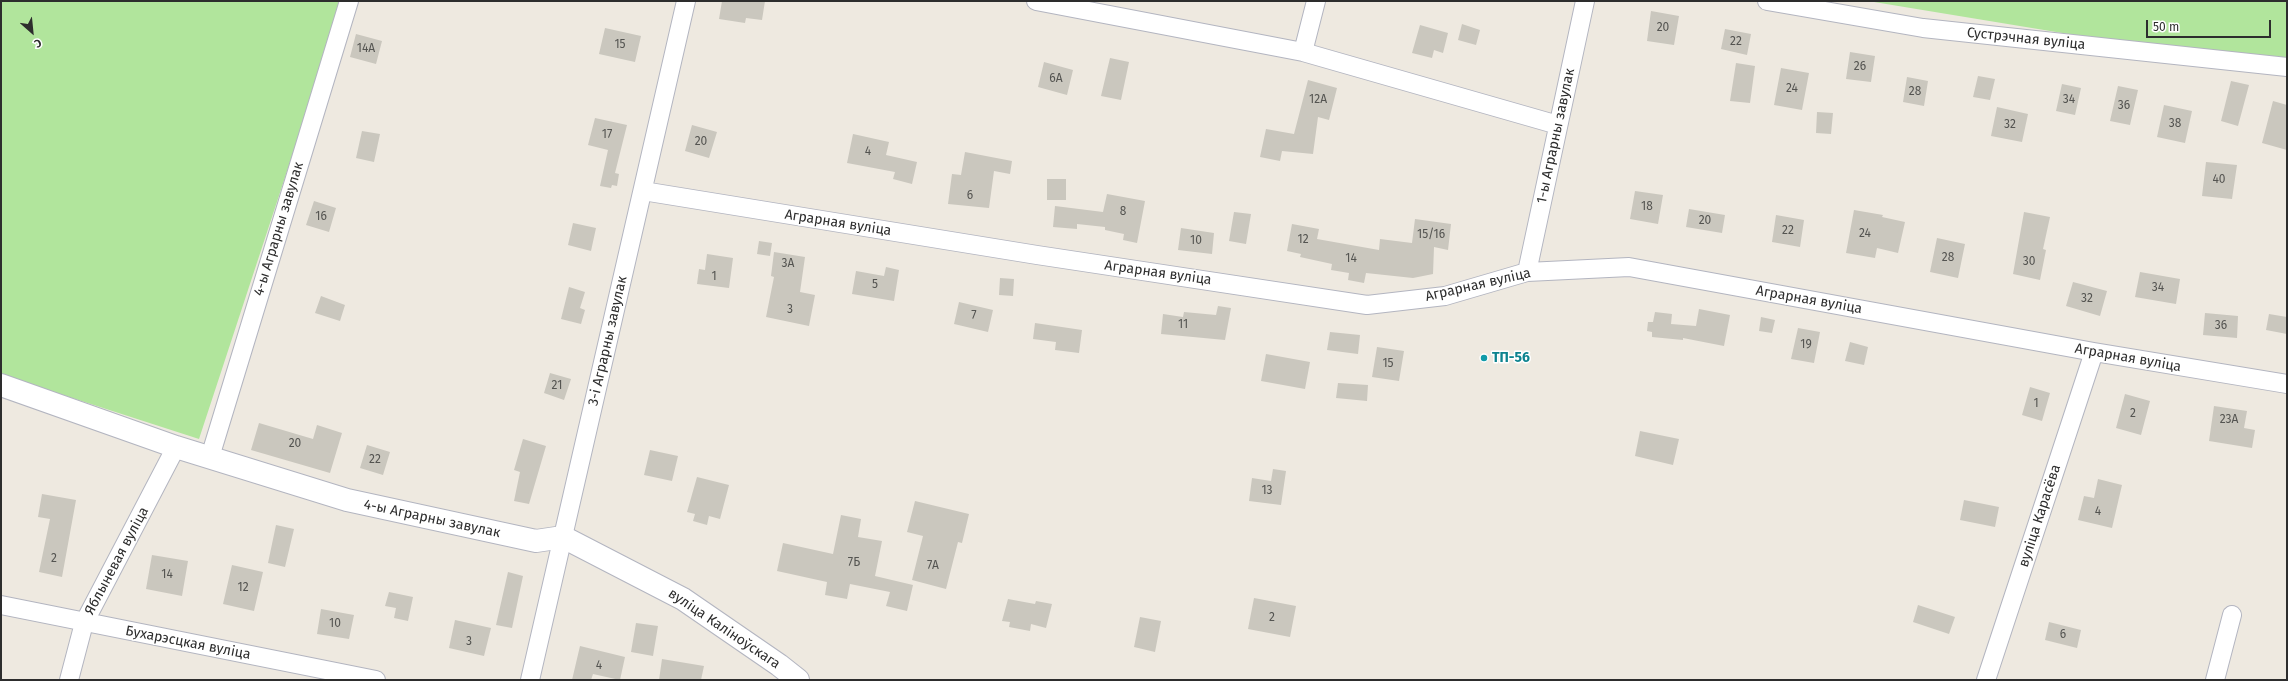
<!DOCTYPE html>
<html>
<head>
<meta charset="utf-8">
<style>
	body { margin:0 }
	#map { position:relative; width:2288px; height:681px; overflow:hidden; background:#eee9e0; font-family:"Fira Sans",sans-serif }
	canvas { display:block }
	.frame { position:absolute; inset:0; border:2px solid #2d2d2d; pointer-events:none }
	.north { position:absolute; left:12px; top:12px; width:40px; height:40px; -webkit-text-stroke:3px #fff; paint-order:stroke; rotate:153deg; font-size:11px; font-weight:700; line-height:16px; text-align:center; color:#2d2d2d }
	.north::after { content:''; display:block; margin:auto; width:14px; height:18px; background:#2d2d2d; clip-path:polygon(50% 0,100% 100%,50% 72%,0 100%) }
	.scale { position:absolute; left:2146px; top:20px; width:125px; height:18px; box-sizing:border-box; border:2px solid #2d2d2d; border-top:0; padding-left:5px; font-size:12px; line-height:14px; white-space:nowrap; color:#2d2d2d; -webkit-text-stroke:3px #fff; paint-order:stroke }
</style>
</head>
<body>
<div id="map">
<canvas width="2288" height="681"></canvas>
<div class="frame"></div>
<div class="north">С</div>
<div class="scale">50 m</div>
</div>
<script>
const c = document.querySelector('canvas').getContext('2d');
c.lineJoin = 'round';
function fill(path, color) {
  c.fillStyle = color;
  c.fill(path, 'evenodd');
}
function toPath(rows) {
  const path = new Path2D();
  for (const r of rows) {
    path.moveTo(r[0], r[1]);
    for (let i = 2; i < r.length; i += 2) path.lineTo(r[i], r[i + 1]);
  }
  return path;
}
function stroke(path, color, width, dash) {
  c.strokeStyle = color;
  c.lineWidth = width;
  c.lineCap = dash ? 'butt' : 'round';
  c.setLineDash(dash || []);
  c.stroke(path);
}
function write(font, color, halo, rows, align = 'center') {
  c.font = font + ' "Fira Sans",sans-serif';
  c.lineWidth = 3;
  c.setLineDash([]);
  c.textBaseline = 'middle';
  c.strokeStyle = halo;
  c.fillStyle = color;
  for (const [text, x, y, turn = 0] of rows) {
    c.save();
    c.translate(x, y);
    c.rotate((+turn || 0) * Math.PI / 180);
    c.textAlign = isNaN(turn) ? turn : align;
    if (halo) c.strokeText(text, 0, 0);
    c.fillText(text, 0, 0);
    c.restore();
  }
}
fill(toPath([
	[1,1,343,1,199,439,1,375],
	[1868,1,2287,1,2287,70]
]), '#b1e59c');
fill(toPath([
	[722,1,765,1,762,20,746,18,745,23,719,19],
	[1651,11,1679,16,1674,45,1647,41],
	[1462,24,1480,30,1476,45,1458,40],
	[1420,25,1448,33,1443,53,1434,50,1432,58,1412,53],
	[605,28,641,36,635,62,599,54],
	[1725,29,1751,34,1747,55,1721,49],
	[356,34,382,41,376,64,350,57],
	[1850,52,1875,56,1871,82,1846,79],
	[1110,58,1129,62,1121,100,1101,96],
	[1044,62,1073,70,1067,95,1038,87],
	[1736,63,1755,66,1750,103,1730,101],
	[1781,68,1809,73,1802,110,1774,105],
	[1978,76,1995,79,1990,100,1973,97],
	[1907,77,1928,81,1924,106,1903,102],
	[1308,80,1337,88,1329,120,1318,117,1313,154,1282,151,1280,161,1260,157,1266,129,1294,134],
	[2231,81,2249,85,2238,126,2221,121],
	[2062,84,2081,88,2075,115,2056,111],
	[2118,86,2138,90,2130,125,2110,121],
	[2273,101,2287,105,2287,150,2262,143],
	[2164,105,2192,111,2185,143,2157,137],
	[1997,107,2028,114,2022,142,1991,136],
	[1817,112,1833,113,1831,134,1816,133],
	[595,118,627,125,615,173,619,174,617,186,612,185,611,188,600,186,608,150,588,145],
	[692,125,717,132,709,158,685,151],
	[362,131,380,134,374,162,356,158],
	[853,134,889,142,886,155,917,162,912,184,893,179,895,172,847,163],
	[965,152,1012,161,1010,174,994,171,989,208,948,204,952,174,961,175],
	[2206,162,2237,165,2232,199,2202,196],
	[1047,179,1066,179,1066,200,1047,200],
	[1635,191,1663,195,1658,224,1630,219],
	[1107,194,1145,201,1137,243,1123,240,1124,234,1105,230,1105,227,1077,224,1077,229,1053,227,1055,206,1103,212],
	[314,201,336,208,329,232,306,225],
	[1689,209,1725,215,1722,233,1686,227],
	[1854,210,1883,215,1882,217,1905,222,1898,253,1877,248,1875,258,1846,253],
	[1234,212,1251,214,1246,244,1229,241],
	[2024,212,2050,217,2043,249,2046,250,2040,280,2013,274],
	[1776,215,1804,220,1800,247,1772,242],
	[1415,219,1451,224,1448,250,1434,247,1433,274,1413,278,1366,273,1364,283,1348,280,1349,273,1331,270,1332,264,1300,257,1301,254,1287,251,1292,224,1319,229,1317,239,1379,250,1380,239,1412,243],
	[573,223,596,228,591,251,568,245],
	[1181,228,1214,233,1212,254,1178,250],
	[1937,238,1965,244,1958,278,1930,272],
	[759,241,772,243,770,256,757,254],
	[774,252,805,257,800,292,815,295,809,326,766,317,774,277,771,276],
	[707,254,733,258,729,288,697,284,699,269,705,270],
	[886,267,899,270,894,301,852,294,856,271,884,276],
	[2140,272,2180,279,2176,304,2135,297],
	[1000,278,1014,279,1013,296,999,295],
	[2073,282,2107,291,2100,316,2066,306],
	[569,287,585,292,580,308,585,310,581,324,561,319],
	[321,296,345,305,340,321,315,313],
	[959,302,993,310,988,332,954,324],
	[1218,306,1231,308,1225,340,1161,334,1163,314,1183,317,1184,312,1216,315],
	[1699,309,1730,315,1724,346,1683,338,1683,340,1652,337,1652,332,1647,331,1648,322,1653,322,1655,312,1672,314,1671,324,1696,326],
	[2205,313,2238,316,2237,338,2203,335],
	[2269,314,2287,317,2287,334,2266,330],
	[1761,317,1775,320,1772,333,1759,331],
	[1035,323,1082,330,1079,353,1055,350,1056,342,1033,339],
	[1798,328,1820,332,1814,363,1791,359],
	[1330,332,1360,335,1358,354,1327,350],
	[1850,342,1868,347,1864,365,1845,361],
	[1377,347,1404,351,1399,381,1372,377],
	[1266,354,1310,362,1305,389,1261,381],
	[550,373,571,379,564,400,544,393],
	[1338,383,1368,385,1367,401,1336,398],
	[2030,387,2050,393,2042,421,2022,415],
	[2125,394,2150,401,2141,435,2116,428],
	[2214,406,2247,411,2244,428,2255,430,2252,448,2209,441],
	[259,423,313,439,317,425,342,433,330,473,251,450],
	[1640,431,1679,439,1673,465,1635,456],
	[523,439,546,446,529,504,514,501,520,472,514,470],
	[367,445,390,452,383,475,360,468],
	[650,450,678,456,672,481,644,475],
	[1273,469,1286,471,1281,505,1249,501,1252,478,1271,481],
	[697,477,729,485,720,519,709,516,707,525,693,521,695,514,687,512],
	[2098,479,2122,485,2112,528,2078,520,2084,496,2094,498],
	[42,494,76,500,62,577,39,572,50,519,38,517],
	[1964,500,1999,507,1995,527,1960,520],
	[915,501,969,514,962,543,958,542,946,589,912,580,923,536,907,532],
	[841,515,861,519,858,537,882,541,875,576,913,585,907,611,886,606,890,592,850,584,847,599,825,595,827,582,777,571,783,543,833,554],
	[276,525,294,529,285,567,268,563],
	[152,555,188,561,182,596,146,589],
	[232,565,263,572,254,611,223,604],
	[508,572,523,576,512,628,496,625],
	[389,592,413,597,408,621,394,618,396,608,385,606],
	[1254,598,1296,606,1290,637,1248,629],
	[1008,599,1035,604,1036,601,1052,604,1046,628,1031,624,1030,631,1009,627,1010,622,1002,621],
	[1918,605,1955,617,1949,634,1913,622],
	[321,609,354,615,349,639,317,634],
	[1140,617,1161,621,1155,652,1134,647],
	[455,620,491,628,484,656,449,648],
	[2049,622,2081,630,2077,648,2045,640],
	[636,623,658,626,653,656,631,652],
	[580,646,625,657,620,680,593,674,591,680,572,680],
	[662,659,704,666,701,680,659,680]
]), '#cac7be');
const minor = toPath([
	[1036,1,1303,52,1558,125],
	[1767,1,1923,28,2287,67],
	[1303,52,1316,1],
	[643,191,1037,255,1367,305,1445,296,1527,272,1629,267,2094,352,2287,384],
	[1527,272,1585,1],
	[210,457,349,1],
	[1,605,376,680],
	[69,680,84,623,176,447],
	[530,680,686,1],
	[1986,680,2094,352],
	[2215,680,2232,615]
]);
const secondary = toPath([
	[1,385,176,447,347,500,536,541,563,537,683,599,779,665,798,680]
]);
stroke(minor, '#b3b5c0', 20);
stroke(secondary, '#b3b5c0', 24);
stroke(minor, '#fff', 18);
stroke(secondary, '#fff', 22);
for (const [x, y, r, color] of [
	[1484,358,4,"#0f9aa8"]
]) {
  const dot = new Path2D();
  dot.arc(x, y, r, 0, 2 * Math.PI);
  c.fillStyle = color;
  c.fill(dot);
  stroke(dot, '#fff', 1.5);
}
write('12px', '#545451', null, [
	["20",1663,28],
	["22",1736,42],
	["15",620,45],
	["14А",366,49],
	["26",1860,67],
	["6А",1056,79],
	["24",1792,89],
	["28",1915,92],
	["12А",1318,100],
	["34",2069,100],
	["36",2124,106],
	["38",2175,124],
	["32",2010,125],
	["17",607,135],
	["20",701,142],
	["4",868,152],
	["40",2219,180],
	["6",970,196],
	["18",1647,207],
	["8",1123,212],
	["16",321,217],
	["20",1705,221],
	["22",1788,231],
	["24",1865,234],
	["15/16",1431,235],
	["12",1303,240],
	["10",1196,241],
	["28",1948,258],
	["14",1351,259],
	["30",2029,262],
	["3А",788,264],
	["1",714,277],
	["5",875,285],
	["34",2158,288],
	["32",2087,299],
	["3",790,310],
	["7",974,316],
	["11",1183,325],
	["36",2221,326],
	["19",1806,345],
	["15",1388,364],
	["21",557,386],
	["1",2036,404],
	["2",2133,414],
	["23А",2229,420],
	["20",295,444],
	["22",375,460],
	["13",1267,491],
	["4",2098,512],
	["2",54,559],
	["7Б",854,563],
	["7А",933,566],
	["14",167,575],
	["12",243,588],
	["2",1272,618],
	["10",335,624],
	["6",2063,635],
	["3",469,642],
	["4",599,666]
]);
write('14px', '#2d2d2d', '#fff', [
	["Сустрэчная вуліца",2026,39,6],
	["1-ы Аграрны завулак",1556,136,-78],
	["Аграрная вуліца",838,223,9],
	["4-ы Аграрны завулак",279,229,-73],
	["Аграрная вуліца",1158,273,8],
	["Аграрная вуліца",1478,285,-13],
	["Аграрная вуліца",1809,300,10],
	["3-і Аграрны завулак",608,341,-77],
	["Аграрная вуліца",2128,358,10],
	["вуліца Карасёва",2040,516,-72],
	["4-ы Аграрны завулак",432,519,12],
	["Яблыневая вуліца",117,561,-62],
	["вуліца Каліноўскага",724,629,34],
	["Бухарэсцкая вуліца",188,643,11]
]);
write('bold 14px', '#0d838f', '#fff', [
	["ТП-56",1492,358]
], 'left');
</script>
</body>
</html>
